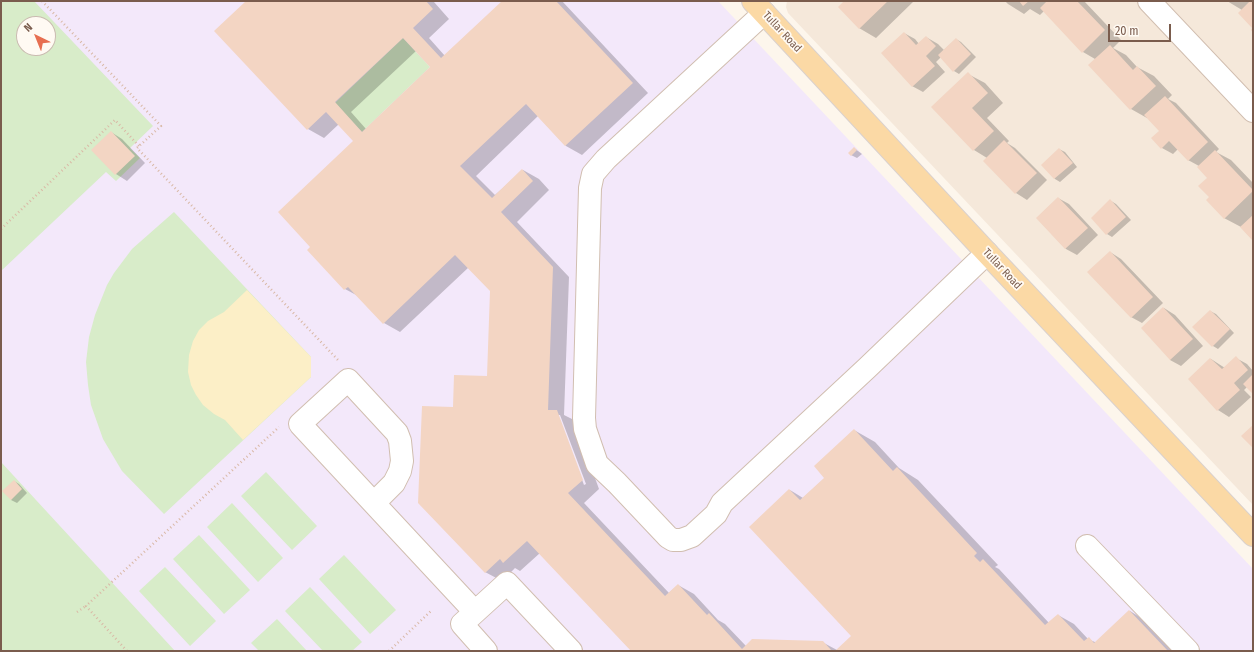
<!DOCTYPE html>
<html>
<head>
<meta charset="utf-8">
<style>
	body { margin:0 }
	#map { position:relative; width:1254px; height:652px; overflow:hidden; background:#fdf6ec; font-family:"Fira Sans Condensed",sans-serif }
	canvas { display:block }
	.frame { position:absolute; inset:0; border:2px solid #7a5c4d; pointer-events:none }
	.north { position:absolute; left:16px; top:16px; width:40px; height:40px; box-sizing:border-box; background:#fffaf3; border:1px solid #cabbb1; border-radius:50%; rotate:317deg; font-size:11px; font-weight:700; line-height:16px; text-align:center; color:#7a5c4d }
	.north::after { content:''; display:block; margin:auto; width:14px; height:18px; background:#e76f51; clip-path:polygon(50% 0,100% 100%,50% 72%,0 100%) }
	.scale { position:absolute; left:1108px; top:24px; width:63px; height:18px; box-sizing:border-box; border:2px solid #7a5c4d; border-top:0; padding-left:5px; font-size:12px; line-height:14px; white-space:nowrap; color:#7a5c4d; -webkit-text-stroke:3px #fffaf3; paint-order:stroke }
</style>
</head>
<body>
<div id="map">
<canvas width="1254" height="652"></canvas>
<div class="frame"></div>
<div class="north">N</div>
<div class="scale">20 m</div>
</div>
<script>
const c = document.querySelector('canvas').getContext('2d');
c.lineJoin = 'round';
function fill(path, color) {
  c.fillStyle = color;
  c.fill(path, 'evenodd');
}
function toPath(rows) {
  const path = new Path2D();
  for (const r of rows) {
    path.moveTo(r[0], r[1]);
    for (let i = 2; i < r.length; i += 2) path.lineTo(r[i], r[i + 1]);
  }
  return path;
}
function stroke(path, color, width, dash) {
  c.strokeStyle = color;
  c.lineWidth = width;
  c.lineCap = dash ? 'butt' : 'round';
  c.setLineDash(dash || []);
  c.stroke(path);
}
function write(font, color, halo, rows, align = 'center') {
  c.font = font + ' "Fira Sans Condensed",sans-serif';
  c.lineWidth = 3.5;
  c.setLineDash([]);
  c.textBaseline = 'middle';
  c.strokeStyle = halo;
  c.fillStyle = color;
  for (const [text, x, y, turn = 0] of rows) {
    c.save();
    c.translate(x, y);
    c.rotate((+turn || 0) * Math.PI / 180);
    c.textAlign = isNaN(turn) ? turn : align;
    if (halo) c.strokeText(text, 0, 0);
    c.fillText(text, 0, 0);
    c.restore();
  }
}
fill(toPath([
	[787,1,1253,1,1253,505,788,13,786,7]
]), '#f5e8da');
fill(toPath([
	[1,1,718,1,1253,569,1253,651,1,651],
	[24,24,48,24,48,48,24,48]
]), '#f3e8fa');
fill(toPath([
	[1,1,34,1,153,126,130,148,140,158,116,181,106,172,1,271],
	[24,24,48,24,48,48,24,48],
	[403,38,430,67,362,132,335,103],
	[174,212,311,357,311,377,164,514,122,471,103,439,91,405,88,385,86,362,89,337,95,315,107,285,114,273,132,249],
	[1,462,141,614,175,651,1,651],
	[266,472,317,526,292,550,241,496],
	[232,503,283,558,258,582,207,527],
	[199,535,250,590,224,614,173,559],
	[344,555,396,610,370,634,319,579],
	[165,567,216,621,190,646,139,591],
	[310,587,362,642,352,651,323,651,285,611],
	[277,619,307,651,259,651,251,643]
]), '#d8ecc9');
fill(toPath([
	[247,290,311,357,311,377,243,440,225,420,214,414,203,405,196,395,191,385,188,372,189,355,193,341,199,330,208,321,224,312]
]), '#fcefc7');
fill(toPath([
	[248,1,435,1,434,2,449,19,429,38,445,56,504,1,562,1,648,93,582,155,566,146,538,116,476,176,495,195,523,170,539,179,549,190,517,222,569,277,564,415,574,420,599,489,584,503,669,593,678,585,694,594,718,620,725,624,746,646,822,642,837,650,855,640,790,490,803,498,825,478,854,430,875,442,899,468,918,480,998,565,995,567,999,569,1049,623,1058,615,1074,624,1088,639,1097,643,1130,611,1146,621,1174,651,632,651,540,553,520,571,515,568,502,581,485,572,454,408,488,377,491,291,469,267,400,332,384,323,358,296,345,289,311,247,355,141,339,124,324,138,308,129],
	[416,51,431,67,366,129,351,112],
	[558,415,560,415,586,484,584,485],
	[846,1,914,1,876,38,859,28],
	[1005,1,1084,1,1121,40,1113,48,1126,55,1137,67,1154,76,1172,95,1168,99,1176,103,1219,149,1216,152,1231,160,1253,183,1253,240,1241,227,1224,218,1211,197,1208,178,1199,166,1188,160,1178,149,1173,154,1162,148,1161,131,1148,117,1147,118,1131,109,1095,59,1083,52,1044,11,1040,15,1030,9,1024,14,1008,4],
	[1227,1,1253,1,1253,28,1242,10],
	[904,33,915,39,919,44,926,37,938,44,944,50,956,39,961,42,976,57,959,74,954,71,941,57,936,62,945,72,923,92,912,86],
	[968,74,985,83,1003,103,987,118,1009,141,1007,143,1015,148,1047,180,1027,200,1016,193,984,161,987,158,974,150],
	[111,132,122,139,145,163,127,181,116,174],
	[854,148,862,154,857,158,851,155],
	[1059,149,1065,152,1077,167,1060,182,1055,179,1043,165],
	[1058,198,1069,204,1098,235,1077,255,1066,249,1037,218],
	[1111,201,1116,204,1131,220,1112,237,1107,234],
	[1110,252,1121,259,1163,303,1142,323,1131,317],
	[1164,308,1175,315,1203,346,1181,366,1170,360],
	[1210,311,1216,314,1234,333,1218,349,1213,346],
	[1236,358,1247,364,1253,371,1253,393,1247,387,1244,390,1251,397,1229,417,1218,410,1189,379,1211,359,1225,368],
	[14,481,19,484,27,493,17,503,11,500]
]), '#0003');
fill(toPath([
	[246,1,426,1,433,9,413,28,441,58,502,1,556,1,633,83,565,146,526,104,460,166,492,198,522,169,533,181,501,212,553,267,548,410,557,410,583,480,568,493,665,596,678,584,707,615,709,613,742,649,752,639,823,641,832,651,631,651,527,541,503,563,500,559,485,573,418,503,422,406,453,407,454,375,487,376,490,291,455,255,383,324,348,287,344,290,307,250,310,247,278,212,353,141,326,112,307,130,214,31],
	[403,38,430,67,362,132,335,102],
	[844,1,888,1,859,29,838,7],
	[1019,1,1029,1,1023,6],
	[1047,1,1077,1,1105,30,1082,53,1040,8],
	[1250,1,1253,1,1253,33,1251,30,1252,28,1238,13],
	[904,32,916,45,926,36,936,46,926,56,935,66,912,87,881,53],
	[956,38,971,54,953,72,938,55],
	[1110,45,1133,70,1137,66,1156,86,1130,110,1088,65],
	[968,72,988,93,972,108,994,131,973,151,931,107],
	[1165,96,1208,142,1188,161,1169,141,1161,149,1151,138,1159,131,1144,115],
	[111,131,135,156,115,175,91,150],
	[1004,140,1037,173,1015,194,983,161],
	[854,147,857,150,851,156,848,153],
	[1059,148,1073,163,1054,179,1041,165],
	[1215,150,1253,190,1253,191,1224,219,1206,200,1209,197,1198,186,1207,178,1197,167],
	[1058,197,1088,228,1065,249,1036,218],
	[1110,199,1126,217,1106,235,1091,218],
	[1253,215,1253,241,1240,227],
	[1110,251,1153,297,1131,318,1087,272],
	[1163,307,1193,339,1170,360,1141,328],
	[1210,310,1230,329,1212,347,1192,327],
	[1236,356,1248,370,1234,383,1240,390,1217,411,1188,379,1210,358,1222,369],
	[1253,374,1253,394,1243,384],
	[1253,425,1253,448,1241,436],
	[854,429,893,471,897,467,977,553,974,556,980,562,983,559,1045,625,1058,614,1084,641,1089,637,1094,643,1129,610,1168,651,835,651,851,636,749,527,789,489,800,500,824,478,814,466],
	[14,480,22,489,11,500,2,491]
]), '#f3d5c3');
const minor = toPath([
	[1149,1,1253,111],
	[764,13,606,159,593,174,590,188,584,418,585,429,597,464,617,483,668,537,673,540,681,540,692,536,716,514,722,503,867,368,987,253],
	[374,503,394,483,400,471,402,461,400,441,397,433,348,380,300,424,475,612],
	[1087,546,1188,651],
	[486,651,462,624,507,583,571,651]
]);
const major = toPath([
	[753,1,987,253,1253,535]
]);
stroke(minor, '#d1beb0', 24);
stroke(major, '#dad1cd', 24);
stroke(toPath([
	[42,1,161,126,137,148,339,361],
	[1,229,115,120,139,146],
	[77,612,86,606],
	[127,651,86,606,279,427],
	[389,651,431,611]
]), '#d9b8a5', 2.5, [1, 3]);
stroke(minor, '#fff', 22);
stroke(major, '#fbd9a5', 22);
write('11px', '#7a5c4d', '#fffaf3', [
	["Tullar Road",782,32,47],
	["Tullar Road",1002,269,47]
]);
</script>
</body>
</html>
